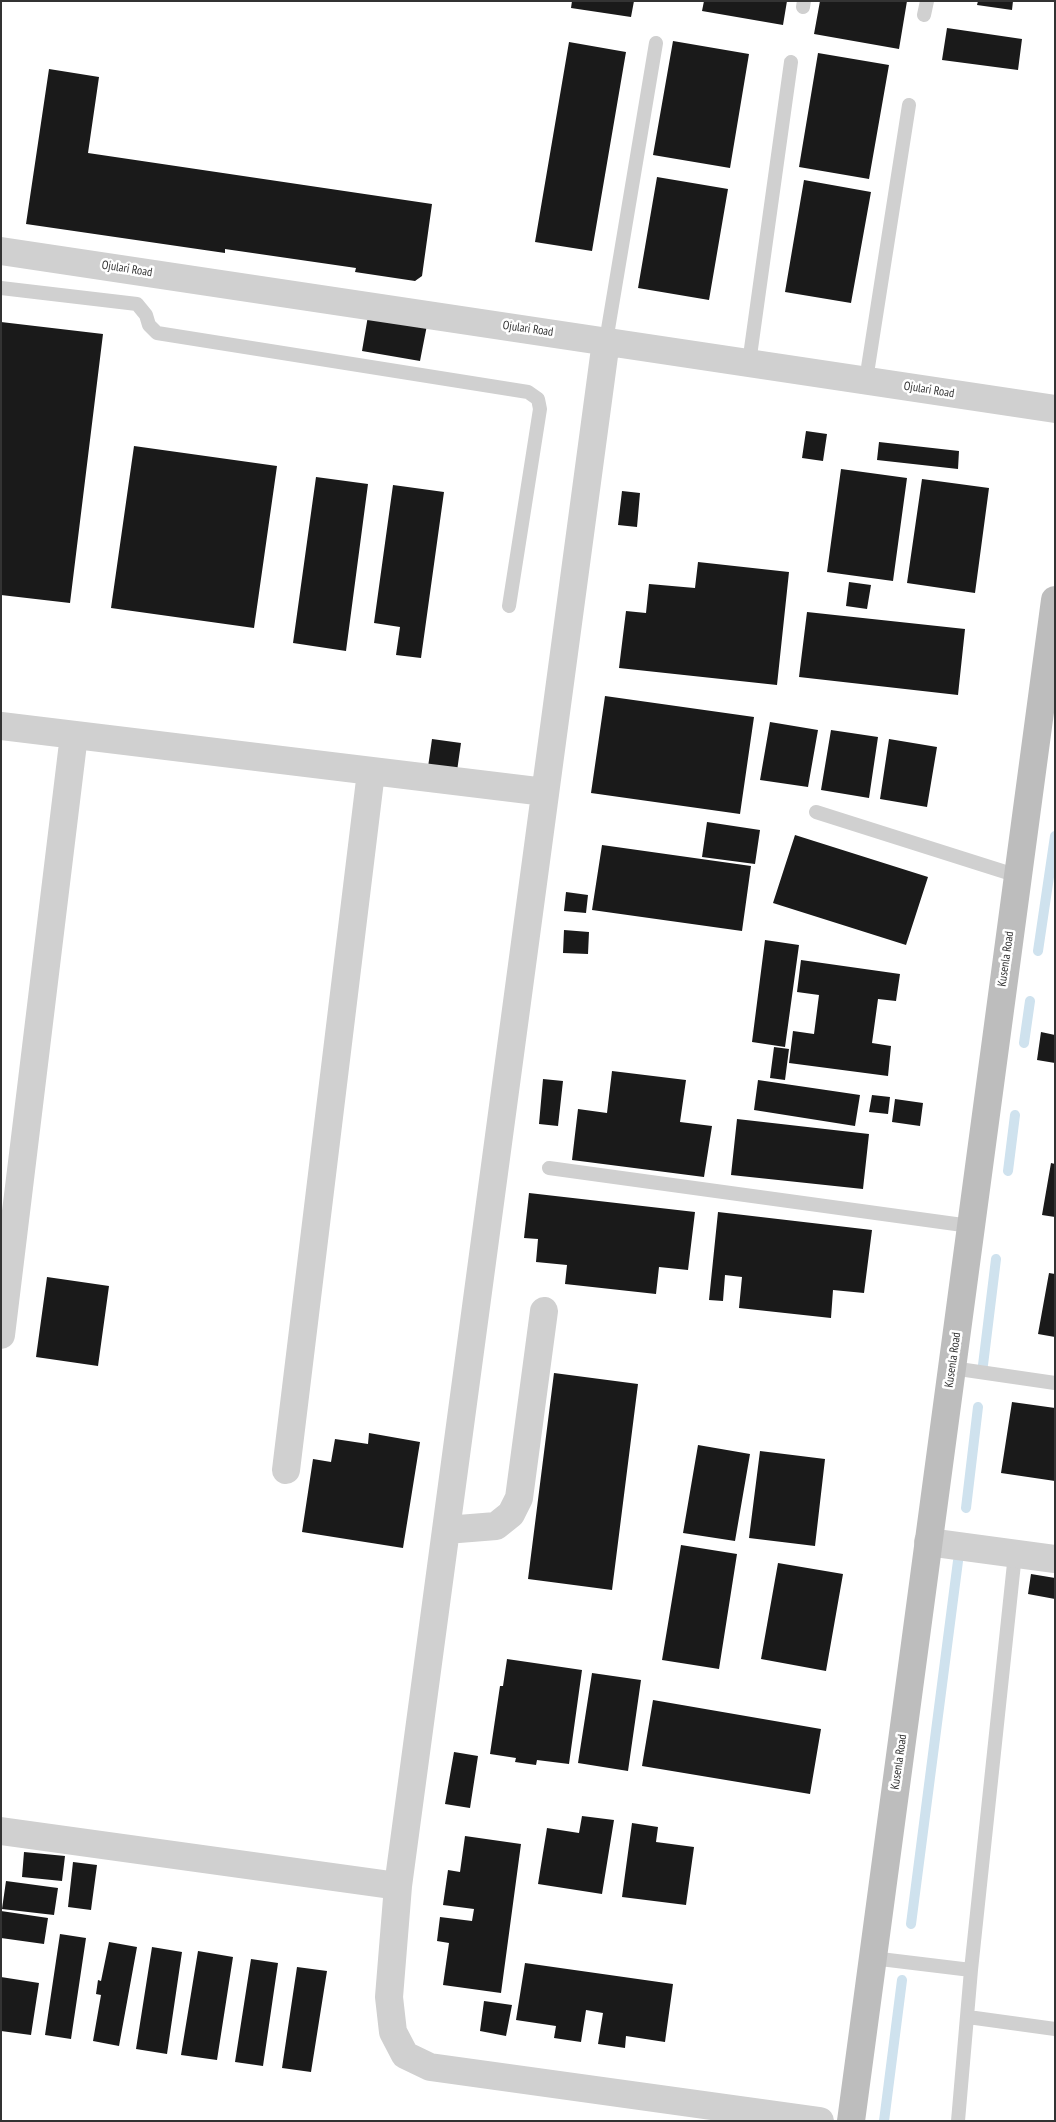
<!DOCTYPE html>
<html>
<head>
<meta charset="utf-8">
<style>
	body { margin:0 }
	#map { position:relative; width:1056px; height:2122px; overflow:hidden; background:#fff; font-family:"PT Sans Narrow",sans-serif }
	canvas { display:block }
	.frame { position:absolute; inset:0; border:2px solid #333; pointer-events:none }
</style>
</head>
<body>
<div id="map">
<canvas width="1056" height="2122"></canvas>
<div class="frame"></div>
</div>
<script>
const c = document.querySelector('canvas').getContext('2d');
c.lineJoin = 'round';
function toPath(rows) {
  const path = new Path2D();
  for (const r of rows) {
    path.moveTo(r[0], r[1]);
    for (let i = 2; i < r.length; i += 2) path.lineTo(r[i], r[i + 1]);
  }
  return path;
}
function stroke(path, color, width, dash) {
  c.strokeStyle = color;
  c.lineWidth = width;
  c.lineCap = dash ? 'butt' : 'round';
  c.setLineDash(dash || []);
  c.stroke(path);
}
function fill(path, color) {
  c.fillStyle = color;
  c.fill(path, 'evenodd');
}
function write(font, color, halo, rows, align = 'center') {
  c.font = font + ' "PT Sans Narrow",sans-serif';
  c.lineWidth = 5;
  c.setLineDash([]);
  c.textBaseline = 'middle';
  c.strokeStyle = halo;
  c.fillStyle = color;
  for (const [text, x, y, turn = 0] of rows) {
    c.save();
    c.translate(x, y);
    c.rotate((+turn || 0) * Math.PI / 180);
    c.textAlign = isNaN(turn) ? turn : align;
    if (halo) c.strokeText(text, 0, 0);
    c.fillText(text, 0, 0);
    c.restore();
  }
}
stroke(toPath([
	[1038,951,1055,836],
	[1024,1043,1030,1001],
	[1008,1171,1015,1115],
	[983,1365,996,1259],
	[966,1508,978,1407],
	[911,1924,958,1561],
	[884,2121,902,1980]
]), '#cfe2ee', 10);
fill(toPath([
	[572,1,634,1,631,17,571,8],
	[704,1,787,1,783,25,702,11],
	[820,1,907,1,899,49,814,34],
	[978,1,1013,1,1012,10,977,5],
	[947,28,1022,39,1018,70,942,60],
	[673,41,749,54,730,168,653,155],
	[569,42,626,52,592,251,535,242],
	[818,53,889,65,869,179,799,167],
	[49,69,99,77,88,153,432,204,422,276,415,281,355,272,356,268,225,249,225,253,26,224],
	[657,177,728,189,709,300,638,288],
	[804,180,871,192,851,303,785,292],
	[369,310,428,320,420,361,362,351],
	[1,322,103,334,70,603,1,595],
	[806,431,827,434,823,461,802,458],
	[879,442,959,451,958,469,877,460],
	[134,446,277,466,254,628,111,608],
	[841,469,907,478,893,581,827,572],
	[316,477,368,484,346,651,293,643],
	[922,479,989,488,975,593,907,583],
	[393,485,444,492,421,658,396,655,400,627,374,623],
	[622,491,640,493,637,527,618,525],
	[698,562,789,572,777,685,619,668,626,611,646,613,649,584,695,588],
	[849,582,871,585,867,609,846,606],
	[807,612,965,629,958,695,799,677],
	[605,696,754,717,740,814,591,793],
	[770,722,818,730,808,787,760,780],
	[831,730,878,737,869,798,821,790],
	[432,739,461,743,457,771,428,767],
	[889,739,937,747,927,807,880,799],
	[707,822,760,830,755,864,702,857],
	[795,835,928,877,906,945,773,903],
	[602,845,751,866,742,931,592,910],
	[566,892,588,895,586,913,564,911],
	[564,930,589,932,588,954,563,953],
	[765,940,799,945,785,1047,752,1042],
	[801,960,900,974,896,1001,878,999,872,1043,891,1046,888,1076,789,1063,793,1031,814,1034,819,995,797,992],
	[1041,1032,1055,1035,1055,1063,1037,1060],
	[774,1047,789,1049,785,1080,770,1078],
	[612,1071,686,1080,680,1122,712,1126,704,1177,572,1160,578,1109,607,1113],
	[543,1079,563,1081,558,1126,539,1124],
	[758,1080,860,1095,855,1126,754,1110],
	[872,1095,890,1097,888,1114,869,1112],
	[895,1099,923,1103,920,1126,892,1122],
	[737,1119,869,1134,863,1189,731,1175],
	[1051,1163,1055,1164,1055,1217,1042,1215],
	[529,1193,695,1212,688,1270,659,1267,656,1294,565,1284,567,1265,536,1262,538,1239,524,1238],
	[718,1212,872,1230,864,1293,833,1290,831,1318,739,1308,742,1277,725,1275,723,1301,709,1300],
	[1049,1273,1055,1274,1055,1337,1038,1334],
	[47,1277,109,1286,98,1366,36,1357],
	[554,1373,638,1384,612,1590,528,1579],
	[1012,1402,1055,1408,1055,1481,1001,1473],
	[369,1433,420,1442,403,1548,302,1532,313,1459,331,1462,335,1439,368,1444],
	[698,1445,750,1454,735,1541,683,1533],
	[760,1451,825,1459,815,1546,749,1538],
	[681,1545,737,1554,719,1669,662,1660],
	[778,1563,843,1574,826,1671,761,1659],
	[1031,1574,1055,1578,1055,1599,1028,1594],
	[507,1659,582,1670,569,1764,537,1760,536,1765,515,1762,516,1758,490,1754,500,1686,503,1686],
	[592,1673,641,1680,628,1771,578,1763],
	[653,1700,821,1729,810,1794,642,1766],
	[454,1752,478,1756,470,1808,445,1804],
	[582,1816,614,1820,602,1894,538,1884,547,1828,579,1833],
	[632,1823,658,1827,656,1842,694,1847,686,1905,622,1897],
	[465,1836,521,1844,501,1993,443,1985,449,1943,437,1941,440,1917,472,1921,474,1909,443,1905,448,1870,460,1872],
	[24,1852,65,1856,62,1881,22,1877],
	[73,1862,97,1865,91,1910,68,1907],
	[6,1881,58,1888,54,1915,2,1909],
	[1,1911,48,1918,44,1944,1,1938],
	[60,1934,86,1938,71,2039,45,2035],
	[109,1942,137,1947,119,2046,93,2041,101,1995,96,1994,98,1980,101,1981],
	[152,1947,182,1952,167,2054,136,2049],
	[198,1951,233,1957,217,2060,181,2055],
	[251,1959,278,1963,263,2066,235,2062],
	[525,1963,673,1984,665,2042,626,2036,625,2048,598,2044,603,2013,586,2010,581,2042,554,2038,556,2026,516,2020],
	[297,1967,327,1971,311,2072,282,2068],
	[1,1977,39,1983,31,2035,1,2031],
	[484,2001,512,2005,506,2036,480,2031]
]), '#1a1a1a');
stroke(toPath([
	[803,7,804,1],
	[924,15,927,1],
	[1,288,137,304,146,315,149,325,157,333,528,392,538,399,540,409,509,606],
	[606,341,656,43],
	[749,363,791,62],
	[866,380,909,105],
	[816,812,1018,876],
	[549,1168,970,1226],
	[952,1368,1055,1383],
	[872,1958,971,1970],
	[968,2017,1055,2029],
	[958,2121,971,1970,1015,1554]
]), '#d0d0d0', 14);
stroke(toPath([
	[1,251,1055,409],
	[606,341,398,1886,389,1997,393,2032,405,2055,430,2067,820,2121],
	[1,726,545,792],
	[1,1335,74,735],
	[286,1470,371,772],
	[446,1530,496,1526,511,1514,519,1498,544,1311],
	[928,1542,1055,1559],
	[1,1831,398,1886]
]), '#d0d0d0', 28);
stroke(toPath([
	[851,2121,1055,600]
]), '#bdbdbd', 28);
write('12px', '#333', '#fff', [
	["Ojulari Road",127,269,9],
	["Ojulari Road",528,329,8],
	["Ojulari Road",929,390,9],
	["Kusenla Road",1006,959,-82],
	["Kusenla Road",953,1360,-82],
	["Kusenla Road",899,1762,-82]
]);
</script>
</body>
</html>
